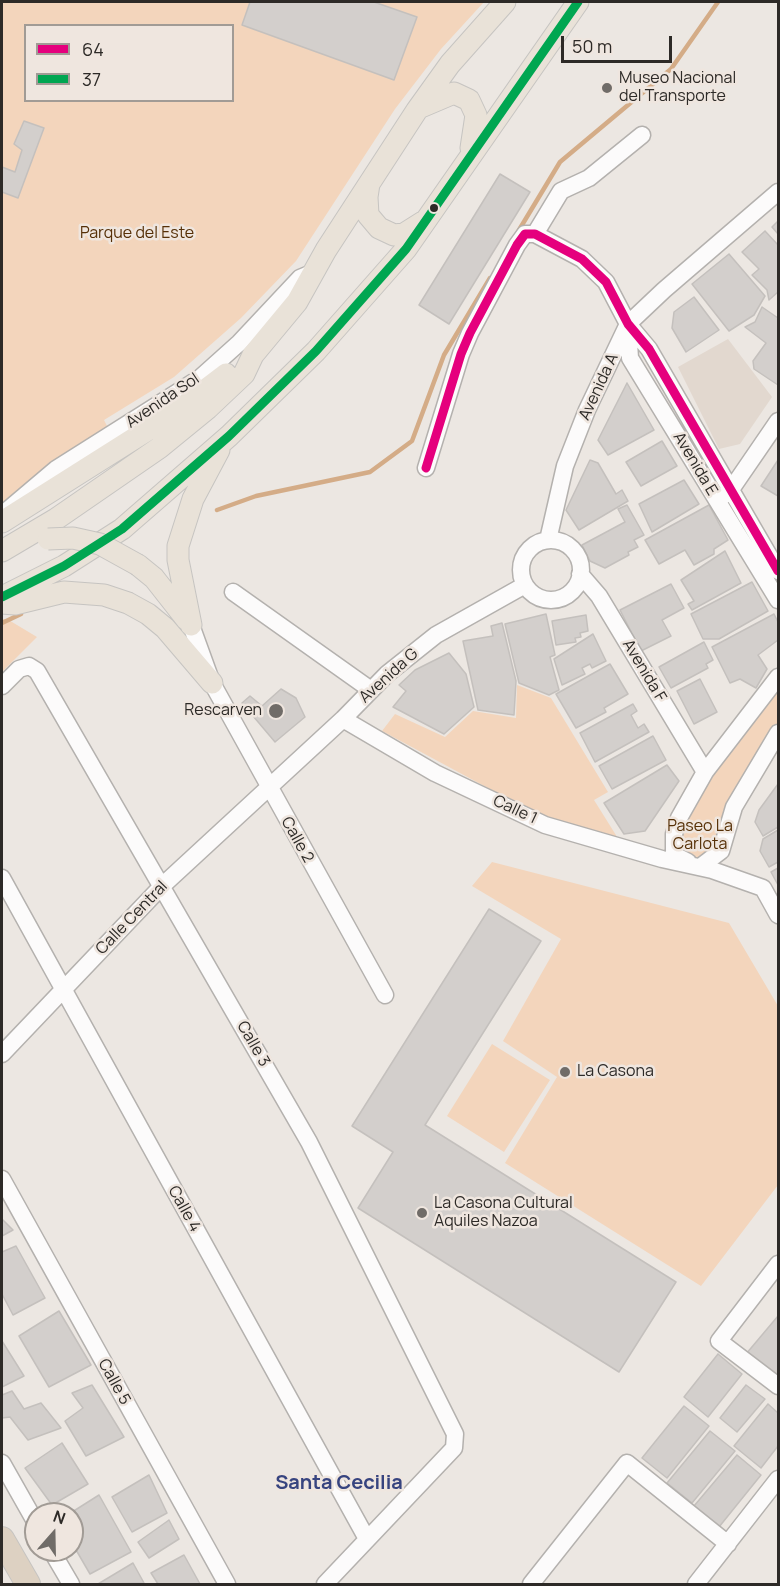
<!DOCTYPE html>
<html>
<head>
<meta charset="utf-8">
<style>
	body { margin:0 }
	#map { position:relative; width:780px; height:1586px; overflow:hidden; background:#ece7e2; font-family:Manrope,sans-serif }
	canvas { display:block }
	.frame { position:absolute; inset:0; border:3px solid #2d2a27; pointer-events:none }
	.legend { position:absolute; left:24px; top:24px; width:210px; height:78px; box-sizing:border-box; background:#efe6df; border:2px solid #a19b95; margin:0; padding:8px 10px; list-style:none; font-size:18px; color:#2d2a27 }
	.legend li { display:flex; align-items:center; gap:12px; height:30px }
	.legend b { width:30px; border:2px solid #a19b95 }
	.north { position:absolute; left:24px; top:1502px; width:60px; height:60px; box-sizing:border-box; background:#efe6df; border:2px solid #a19b95; border-radius:50%; rotate:20deg; font-size:16px; font-weight:700; line-height:24px; text-align:center; color:#2d2a27 }
	.north::after { content:''; display:block; margin:auto; width:21px; height:27px; background:#706c68; clip-path:polygon(50% 0,100% 100%,50% 72%,0 100%) }
	.scale { position:absolute; left:561px; top:36px; width:111px; height:27px; box-sizing:border-box; border:3px solid #2d2a27; border-top:0; padding-left:8px; font-size:18px; line-height:21px; white-space:nowrap; color:#2d2a27; -webkit-text-stroke:4px #efe6df; paint-order:stroke }
</style>
</head>
<body>
<div id="map">
<canvas width="780" height="1586"></canvas>
<div class="frame"></div>
<ul class="legend">
<li><b style="height:8px;background:#e5007d"></b>64</li>
<li><b style="height:8px;background:#00a651"></b>37</li>
</ul>
<div class="north">N</div>
<div class="scale">50 m</div>
</div>
<script>
const c = document.querySelector('canvas').getContext('2d');
c.lineJoin = 'round';
function fill(path, color) {
  c.fillStyle = color;
  c.fill(path, 'evenodd');
}
function toPath(rows) {
  const path = new Path2D();
  for (const r of rows) {
    if (r.length === 3) {
      path.moveTo(r[0] + r[2], r[1]);
      path.arc(r[0], r[1], r[2], 0, 2 * Math.PI);
      continue;
    }
    path.moveTo(r[0], r[1]);
    for (let i = 2; i < r.length; i += 2) path.lineTo(r[i], r[i + 1]);
  }
  return path;
}
function stroke(path, color, width, dash) {
  c.strokeStyle = color;
  c.lineWidth = width;
  c.lineCap = dash ? 'butt' : 'round';
  c.setLineDash(dash || []);
  c.stroke(path);
}
function write(font, color, halo, rows, align = 'center') {
  c.font = font + ' Manrope,sans-serif';
  c.lineWidth = 5;
  c.setLineDash([]);
  c.textBaseline = 'middle';
  c.strokeStyle = halo;
  c.fillStyle = color;
  for (const [text, x, y, turn = 0] of rows) {
    c.save();
    c.translate(x, y);
    c.rotate((+turn || 0) * Math.PI / 180);
    c.textAlign = isNaN(turn) ? turn : align;
    if (halo) c.strokeText(text, 0, 0);
    c.fillText(text, 0, 0);
    c.restore();
  }
}
fill(toPath([
	[728,339,772,397,740,444,719,449,678,367]
]), '#e2d8cf');
fill(toPath([
	[2,2,484,2,441,49,395,109,296,261,241,318,174,377,104,420,108,428,2,504],
	[26,26,232,26,232,100,26,100],
	[2,619,7,619,37,637,2,672],
	[778,677,778,733,711,861,676,856,679,818],
	[517,685,551,698,608,792,594,800,619,840,540,816,382,731,395,714,445,737,473,711,516,718],
	[492,862,729,923,778,1006,778,1185,701,1286,505,1163,557,1077,503,1041,561,939,472,886],
	[492,1044,550,1080,504,1152,447,1116]
]), '#f3d5bc');
stroke(toPath([
	[519,230,560,162,671,69,718,2],
	[217,510,256,496,370,472,412,441,444,355,490,278],
	[2,623,21,614]
]), '#d4ac87', 4.5);
const building = toPath([
	[250,2,374,2,417,17,394,80,242,25,250,2],
	[24,121,44,128,18,198,2,192,2,167,15,172,22,150,14,144,24,121],
	[500,174,530,192,449,324,419,305,500,174],
	[778,221,778,234,772,227,778,221],
	[765,231,778,245,778,292,769,300,767,290,752,275,759,269,742,252,765,231],
	[729,254,765,296,754,315,729,331,692,284,729,254],
	[694,297,719,330,686,352,672,328,674,312,694,297],
	[762,307,778,318,778,385,754,369,753,361,766,343,745,327,755,322,762,307],
	[627,383,654,430,608,455,598,440,627,383],
	[662,441,677,466,641,486,626,462,662,441],
	[590,460,598,463,616,494,622,490,628,501,579,530,566,510,590,460],
	[778,460,778,496,761,486,778,460],
	[684,480,699,504,652,532,639,504,684,480],
	[627,505,644,535,634,540,638,547,628,552,629,555,605,568,590,561,582,545,625,522,618,509,627,505],
	[709,505,728,540,714,549,714,554,694,565,685,550,659,564,645,540,709,505],
	[725,551,741,583,692,610,688,604,694,601,681,580,725,551],
	[752,582,768,611,719,639,703,639,691,614,752,582],
	[671,584,684,608,662,620,671,636,641,651,620,610,671,584],
	[546,614,555,655,550,657,559,690,549,695,519,683,505,624,546,614],
	[774,614,778,622,778,640,758,655,767,669,756,688,740,679,730,683,712,647,774,614],
	[586,615,588,631,580,633,581,637,575,638,576,642,556,645,552,621,586,615],
	[502,623,516,681,514,715,478,710,463,641,493,636,491,626,502,623],
	[593,634,606,661,592,668,590,664,582,668,585,674,562,685,554,659,593,634],
	[704,642,713,660,706,664,708,668,671,688,659,667,704,642],
	[449,653,466,674,474,707,444,734,393,707,406,691,399,685,415,670,449,653],
	[610,664,628,694,604,708,606,712,576,728,556,694,610,664],
	[700,679,717,712,694,724,677,691,700,679],
	[281,689,296,698,305,717,275,742,242,703,250,696,262,706,281,689],
	[633,704,637,711,631,715,638,728,644,724,649,732,595,762,580,733,633,704],
	[653,736,666,760,612,789,599,766,653,736],
	[667,765,679,781,645,831,624,834,604,803,667,765],
	[778,784,778,827,763,836,755,822,759,810,778,784],
	[778,830,778,862,769,867,760,851,763,839,778,830],
	[778,868,778,885,771,872,778,868],
	[489,909,541,941,425,1125,676,1282,619,1372,358,1208,393,1152,352,1126,489,909],
	[2,1219,13,1230,2,1236,2,1219],
	[16,1246,45,1298,13,1315,2,1294,2,1252,16,1246],
	[59,1311,91,1365,49,1387,19,1336,59,1311],
	[778,1316,778,1379,746,1354,778,1316],
	[2,1341,24,1376,2,1387,2,1341],
	[718,1354,742,1374,708,1417,684,1397,718,1354],
	[92,1385,124,1437,86,1456,65,1421,83,1408,72,1393,92,1385],
	[746,1385,765,1399,737,1432,720,1418,746,1385],
	[12,1391,24,1409,41,1403,61,1428,28,1440,10,1417,2,1418,2,1395,12,1391],
	[768,1404,778,1413,778,1446,761,1468,734,1446,768,1404],
	[684,1406,709,1426,667,1478,642,1458,684,1406],
	[710,1431,735,1451,692,1503,667,1483,710,1431],
	[62,1443,88,1484,52,1505,25,1468,62,1443],
	[737,1455,761,1475,719,1527,694,1506,737,1455],
	[149,1475,167,1513,132,1532,112,1497,149,1475],
	[99,1495,131,1552,90,1574,72,1543,72,1514,69,1514,99,1495],
	[169,1520,179,1539,149,1558,138,1542,169,1520],
	[184,1555,200,1584,158,1584,151,1573,184,1555],
	[133,1563,144,1583,98,1584,133,1563]
]);
fill(building, '#d3cfcc');
stroke(building, '#c4c0bd', 1.5);
const minor = toPath([
	[535,234,561,191,589,178,642,135],
	[628,328,630,358,778,600],
	[426,468,461,354,470,333,517,245,525,234,535,234,582,259,606,282,628,324,649,349,778,571],
	[723,496,730,491,778,421],
	[3,514,56,469,200,378,239,343,300,278,312,273],
	[548,540,565,466,587,410,628,324,664,290,778,192],
	[551,570,30],
	[580,574,599,596,705,772],
	[233,592,371,690],
	[191,625,212,683,385,995],
	[2,686,19,669,29,666,37,671,309,1142,455,1434,454,1448,325,1584],
	[343,719,435,773,545,825,662,859,712,870,763,888,778,915],
	[688,862,676,856,674,850,674,834,679,818,705,772,778,677],
	[700,867,721,851,734,807,778,733],
	[2,878,367,1539],
	[2,1054,162,886,343,719,387,674,436,635,525,585],
	[2,1179,227,1584],
	[778,1264,719,1341,778,1386],
	[2,1463,36,1523],
	[51,1550,71,1584],
	[531,1584,627,1463,728,1544],
	[696,1584,778,1479]
]);
const major = toPath([
	[421,107,454,93,469,100,476,115,471,148],
	[369,184,367,197,368,215,379,228,394,235,404,234,423,222],
	[2,522,176,412,226,374],
	[2,551,56,519,159,448,208,408,244,374,253,355,297,302,326,250,417,110,450,64,505,2],
	[138,565,154,578,187,620],
	[2,597,64,566,122,529,229,436,316,351,406,249,578,2],
	[2,603,15,604,64,592,104,595,128,603,148,614,165,628,212,683],
	[191,625,178,560,178,546,193,499,219,450]
]);
const highway = toPath([
	[2,1539,28,1584]
]);
stroke(minor, '#b4b1ae', 19);
stroke(major, '#c6c4c1', 23);
stroke(highway, '#c6c4c1', 26);
stroke(minor, '#fcfbfb', 16);
stroke(major, '#e9e2d8', 21);
stroke(highway, '#ddd1c2', 24);
const majorBridge = toPath([
	[48,539,73,538,100,544,138,565]
]);
stroke(majorBridge, '#c6c4c1', 23, []);
stroke(majorBridge, '#e9e2d8', 21);
stroke(toPath([
	[426,468,461,354,470,333,517,245,525,234,535,234,582,259,606,282,628,324,649,349,778,571]
]), '#e5007d', 9);
stroke(toPath([
	[2,597,64,566,122,529,229,436,316,351,406,249,578,2]
]), '#00a651', 9);
for (const [x, y, r, color] of [
	[607,88,6,"#706c68"],
	[434,208,5,"#2d2a27"],
	[276,711,8,"#706c68"],
	[565,1072,6,"#706c68"],
	[422,1213,6,"#706c68"]
]) {
  const dot = new Path2D();
  dot.arc(x, y, r, 0, 2 * Math.PI);
  c.fillStyle = color;
  c.fill(dot);
  stroke(dot, '#efe6df', 2);
}
write('16px', '#2d2a27', '#efe6df', [
	["Museo Nacional",619,79],
	["del Transporte",619,97],
	["Rescarven",262,711,"right"],
	["La Casona",577,1072],
	["La Casona Cultural",434,1204],
	["Aquiles Nazoa",434,1222]
], 'left');
write('16px', '#563007', '#efe6df', [
	["Parque del Este",137,234],
	["Paseo La",700,827],
	["Carlota",700,845]
]);
write('16px', '#2d2a27', '#efe6df', [
	["Avenida A",599,387,-65],
	["Avenida Sol",163,401,-34],
	["Avenida E",695,464,59],
	["Avenida F",644,671,59],
	["Avenida G",389,676,-42],
	["Calle 1",515,810,25],
	["Calle 2",297,840,61],
	["Calle Central",132,918,-46],
	["Calle 3",253,1044,60],
	["Calle 4",184,1209,61],
	["Calle 5",114,1382,61]
]);
write('bold 20px', '#37447f', '#efe6df', [
	["Santa Cecilia",339,1483]
]);
</script>
</body>
</html>
